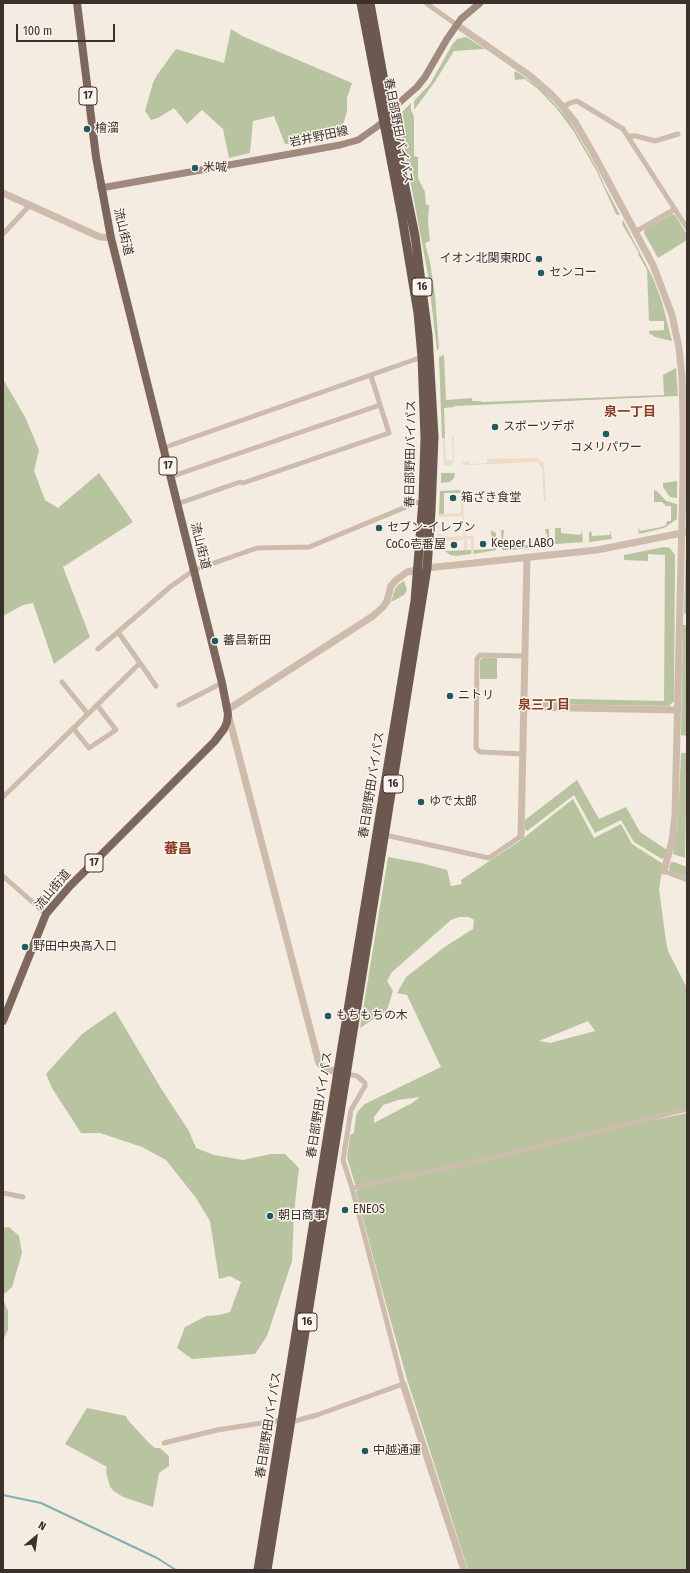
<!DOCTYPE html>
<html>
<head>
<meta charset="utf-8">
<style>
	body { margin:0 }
	#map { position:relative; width:690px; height:1573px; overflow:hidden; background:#f4ebe1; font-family:"Fira Sans Condensed",sans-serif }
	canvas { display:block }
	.frame { position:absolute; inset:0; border:4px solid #3b302b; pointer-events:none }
	.north { position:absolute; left:16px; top:1517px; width:40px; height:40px; -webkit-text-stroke:3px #fbf5ee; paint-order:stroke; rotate:29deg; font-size:11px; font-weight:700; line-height:16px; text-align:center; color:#3b302b }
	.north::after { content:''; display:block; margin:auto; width:14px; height:18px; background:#3b302b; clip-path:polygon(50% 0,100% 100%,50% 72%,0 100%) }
	.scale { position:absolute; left:16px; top:24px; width:99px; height:18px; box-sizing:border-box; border:2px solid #3b302b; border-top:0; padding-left:5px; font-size:12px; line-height:14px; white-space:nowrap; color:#3b302b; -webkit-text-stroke:3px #fbf5ee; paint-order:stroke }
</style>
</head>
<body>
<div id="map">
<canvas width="690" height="1573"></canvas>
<div class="frame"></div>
<div class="north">N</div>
<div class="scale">100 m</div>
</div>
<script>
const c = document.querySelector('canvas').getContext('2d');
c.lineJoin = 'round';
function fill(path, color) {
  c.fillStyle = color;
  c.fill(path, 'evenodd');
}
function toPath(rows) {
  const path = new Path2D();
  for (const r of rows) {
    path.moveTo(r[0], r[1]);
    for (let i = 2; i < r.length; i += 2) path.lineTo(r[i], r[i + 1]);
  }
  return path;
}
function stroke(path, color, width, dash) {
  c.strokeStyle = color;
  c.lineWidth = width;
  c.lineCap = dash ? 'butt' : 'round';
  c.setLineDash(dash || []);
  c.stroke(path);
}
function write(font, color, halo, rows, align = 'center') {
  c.font = font + ' "Fira Sans Condensed","Noto Sans JP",sans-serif';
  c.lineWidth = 3;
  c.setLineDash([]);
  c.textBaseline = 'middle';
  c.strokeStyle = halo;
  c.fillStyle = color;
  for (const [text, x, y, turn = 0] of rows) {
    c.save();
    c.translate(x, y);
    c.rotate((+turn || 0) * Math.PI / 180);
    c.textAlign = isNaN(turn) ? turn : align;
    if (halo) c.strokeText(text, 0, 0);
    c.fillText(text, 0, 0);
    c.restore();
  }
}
fill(toPath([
	[231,29,242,36,352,83,347,98,347,111,340,136,285,144,274,116,253,121,250,153,229,158,223,129,202,110,187,124,174,108,158,118,151,120,145,111,153,83,157,75,176,49,224,63],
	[466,37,485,49,454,51,434,83,414,110,414,101,430,84,452,45,457,39],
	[516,71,542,90,570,121,597,169,605,187,620,215,618,215,616,214,596,170,574,132,557,109,539,90,525,79,515,80,514,73],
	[411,103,411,110,414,117,414,156,418,157,418,178,425,192,426,205,429,205,428,223,430,241,425,243,430,262,435,295,439,349,437,350,428,275,399,121,402,112],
	[672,214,675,215,687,235,687,240,658,258,644,233,645,229],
	[623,220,653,278,662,302,672,341,655,337,649,333,649,331,664,330,664,321,649,321,647,270,638,254,639,253,622,224],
	[444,355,446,400,472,398,472,401,479,401,483,402,664,395,663,375,676,368,678,396,455,406,454,407,444,408,445,438,442,438,439,357],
	[3,379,25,417,39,450,34,471,45,500,58,508,99,473,133,522,63,567,90,637,54,664,33,603,23,605,3,616],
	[441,473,455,473,454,478,450,482,441,483],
	[677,481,677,498,670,497,663,487,663,483],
	[460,490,461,493,444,493,444,514,439,514,440,491],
	[654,490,657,491,666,501,677,504,677,519,664,528,639,534,638,526,640,531,661,527,666,525,667,521,671,521,671,506,666,506,662,502,654,502],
	[556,528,561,528,561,533,580,535,582,532,583,542,555,544,555,529],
	[545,529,549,529,549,545,513,550,502,550,501,530,504,530,503,541,505,541,505,546,547,544,547,534,546,534],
	[491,530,496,533,496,550,474,554,474,550,492,549],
	[610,530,612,539,589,542,589,532,591,531,592,536,610,535],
	[438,536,446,541,446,551,471,550,471,554,456,556,450,555,438,545],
	[664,547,670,548,675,555,674,701,669,706,534,704,529,700,529,698,664,701,665,555,648,554,648,561,624,560,624,555],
	[687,548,687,613,684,614,686,549],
	[404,581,407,590,404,595,391,602,395,589,398,585],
	[683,625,687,625,687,736,681,735],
	[483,658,497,658,497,679,480,679,480,660],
	[681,753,687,753,685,858,673,854,678,823],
	[577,780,599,819,626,807,640,832,667,850,665,858,662,859,634,842,621,820,595,833,574,795,527,831,525,829,525,820],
	[573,799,594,838,621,824,632,844,663,864,659,889,666,941,668,951,687,988,687,1108,652,1117,654,1120,687,1113,687,1570,468,1570,407,1379,379,1279,356,1192,357,1190,347,1158,350,1135,354,1133,356,1116,358,1111,365,1104,441,1067,407,995,397,993,406,977,446,946,473,929,474,920,469,917,459,917,451,920,392,972,387,981,393,991,387,1010,360,1028,388,857,421,863,447,870,451,886,462,884,461,880,521,840],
	[588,1021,595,1031,550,1043,539,1041],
	[420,1097,412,1103,374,1123,374,1117,383,1105,398,1100],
	[671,862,674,862,687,867,687,877,670,871,669,868],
	[115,1011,162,1090,189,1131,196,1148,214,1155,243,1160,271,1154,285,1154,299,1168,294,1213,292,1261,267,1336,255,1354,192,1359,177,1348,185,1327,206,1316,220,1315,230,1312,241,1282,230,1276,219,1279,210,1221,196,1198,166,1160,142,1147,100,1133,81,1133,52,1088,46,1074,82,1034],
	[9,1227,19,1236,22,1253,12,1287,3,1295,3,1228],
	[3,1299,8,1311,8,1330,3,1340],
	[87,1408,126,1416,127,1419,148,1442,155,1448,160,1448,169,1456,169,1466,159,1473,153,1507,123,1497,114,1491,110,1487,106,1472,107,1467,65,1444]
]), '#b8c4a0');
fill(toPath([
	[452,436,454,438,454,461,451,465,444,465,443,440,442,438,445,438,446,460,453,460],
	[535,458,535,459,537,458,544,463,546,501,544,501,542,468,537,462,466,465,461,462,469,461,470,464,487,463,487,459],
	[460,490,463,490,464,520,463,521,463,516,439,517,439,514,461,513],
	[463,531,466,531,466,536,474,536,474,554,471,554,471,539,467,539,467,550,464,550,464,540,446,541,438,536,438,533,446,537,463,536]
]), '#ecdcc8');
stroke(toPath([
	[3,1495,41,1503,157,1558,176,1570]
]), '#7fb0b2', 2);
stroke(toPath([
	[426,3,457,25],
	[563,107,570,103,577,101,623,129,687,228],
	[629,136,636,136,655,141,678,134],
	[635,232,675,209],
	[3,234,30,205],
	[163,448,422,357],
	[170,477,380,405],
	[177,504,240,482,243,483,389,433,371,376],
	[98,649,118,632],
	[140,663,156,686],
	[62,682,88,714],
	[179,705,222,683],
	[73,728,89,748,116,730,97,705],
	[523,754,480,752,476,748,477,659,480,655,525,656],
	[3,797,140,663,118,632,170,587,194,570,257,548,309,547,423,500],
	[385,835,489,858,521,836],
	[664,871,687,880],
	[3,876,46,914],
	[352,1188,483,1160,687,1109],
	[3,1193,23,1197],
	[291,1422,317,1415,403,1384,352,1188,343,1160,351,1110,365,1086,365,1083,357,1076,346,1074],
	[164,1443,217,1430,282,1420]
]), '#cdbbac', 5);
stroke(toPath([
	[457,25,529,75,552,95,563,107,575,122,593,153,653,265,672,315,679,348,682,377,683,419,683,476,675,816,672,841,664,871],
	[3,193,100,237,111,238],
	[524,707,678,710],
	[521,836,527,558],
	[342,1073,326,1069,319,1063,227,710,373,616,383,607,387,601,391,586,396,580,407,572,427,568,597,550,687,532],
	[403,1384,464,1570]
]), '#cdbbac', 7);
stroke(toPath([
	[101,188,340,145,358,140,378,126,384,121,389,109,400,102,417,87,425,77,447,39,461,19,480,3]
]), '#a18a7d', 7);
stroke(toPath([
	[3,1021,46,914,70,886,214,742,224,729,227,722,228,714,222,683,111,238,96,157,77,3]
]), '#7d675c', 8);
stroke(toPath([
	[258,1570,340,1059,415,601,423,500,425,438,422,357,418,313,402,217,361,3],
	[267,1570,427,568,431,511,434,437,428,335,415,236,389,109,370,3]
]), '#6c584f', 9);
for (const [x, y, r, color] of [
	[87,129,4,"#1f5a5e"],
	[195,168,4,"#1f5a5e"],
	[539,259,4,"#1f5a5e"],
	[541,273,4,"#1f5a5e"],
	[495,427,4,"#1f5a5e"],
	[606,434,4,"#1f5a5e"],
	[453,498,4,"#1f5a5e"],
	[379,528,4,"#1f5a5e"],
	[483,544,4,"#1f5a5e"],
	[454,545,4,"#1f5a5e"],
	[215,641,4,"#1f5a5e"],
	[450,696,4,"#1f5a5e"],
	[421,802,4,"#1f5a5e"],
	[25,947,4,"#1f5a5e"],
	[328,1016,4,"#1f5a5e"],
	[345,1210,4,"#1f5a5e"],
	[270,1216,4,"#1f5a5e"],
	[365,1451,4,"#1f5a5e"]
]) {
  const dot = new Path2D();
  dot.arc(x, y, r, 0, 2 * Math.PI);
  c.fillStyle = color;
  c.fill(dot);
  stroke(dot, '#fbf5ee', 1.5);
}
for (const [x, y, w] of [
	[88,96,18],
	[422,287,20],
	[168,466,18],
	[393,784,20],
	[94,863,18],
	[307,1322,20]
]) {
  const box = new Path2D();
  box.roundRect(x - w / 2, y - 9, w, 18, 3);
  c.fillStyle = '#fbf5ee';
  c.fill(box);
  stroke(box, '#3b302b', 1);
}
write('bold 11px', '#3b302b', null, [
	["17",88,96],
	["16",422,287],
	["17",168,466],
	["16",393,784],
	["17",94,863],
	["16",307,1322]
]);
write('12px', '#3b302b', '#fbf5ee', [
	["檜溜",95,129],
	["米喊",203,168],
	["イオン北関東RDC",531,259,"right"],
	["センコー",549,273],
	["スポーツデポ",503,427],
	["コメリパワー",606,448,"center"],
	["箱ざき食堂",461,498],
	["セブン-イレブン",387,528],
	["Keeper LABO",491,544],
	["CoCo壱番屋",446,545,"right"],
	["蕃昌新田",223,641],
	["ニトリ",458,696],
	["ゆで太郎",429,802],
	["野田中央高入口",33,947],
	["もちもちの木",336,1016],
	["ENEOS",353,1210],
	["朝日商事",278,1216],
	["中越通運",373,1451]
], 'left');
write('12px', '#3b302b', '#fbf5ee', [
	["春日部野田バイパス",398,131,79],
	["岩井野田線",319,137,-12],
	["流山街道",123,232,77],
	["春日部野田バイパス",411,454,-89],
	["流山街道",200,546,76],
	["春日部野田バイパス",372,785,-81],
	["流山街道",53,890,-50],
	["春日部野田バイパス",320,1105,-81],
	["春日部野田バイパス",269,1425,-81]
]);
write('bold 13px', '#8c3b22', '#fbf5ee', [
	["泉一丁目",630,412],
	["泉三丁目",544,705]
]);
write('bold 14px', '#8c3b22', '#fbf5ee', [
	["蕃昌",178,849]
]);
</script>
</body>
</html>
